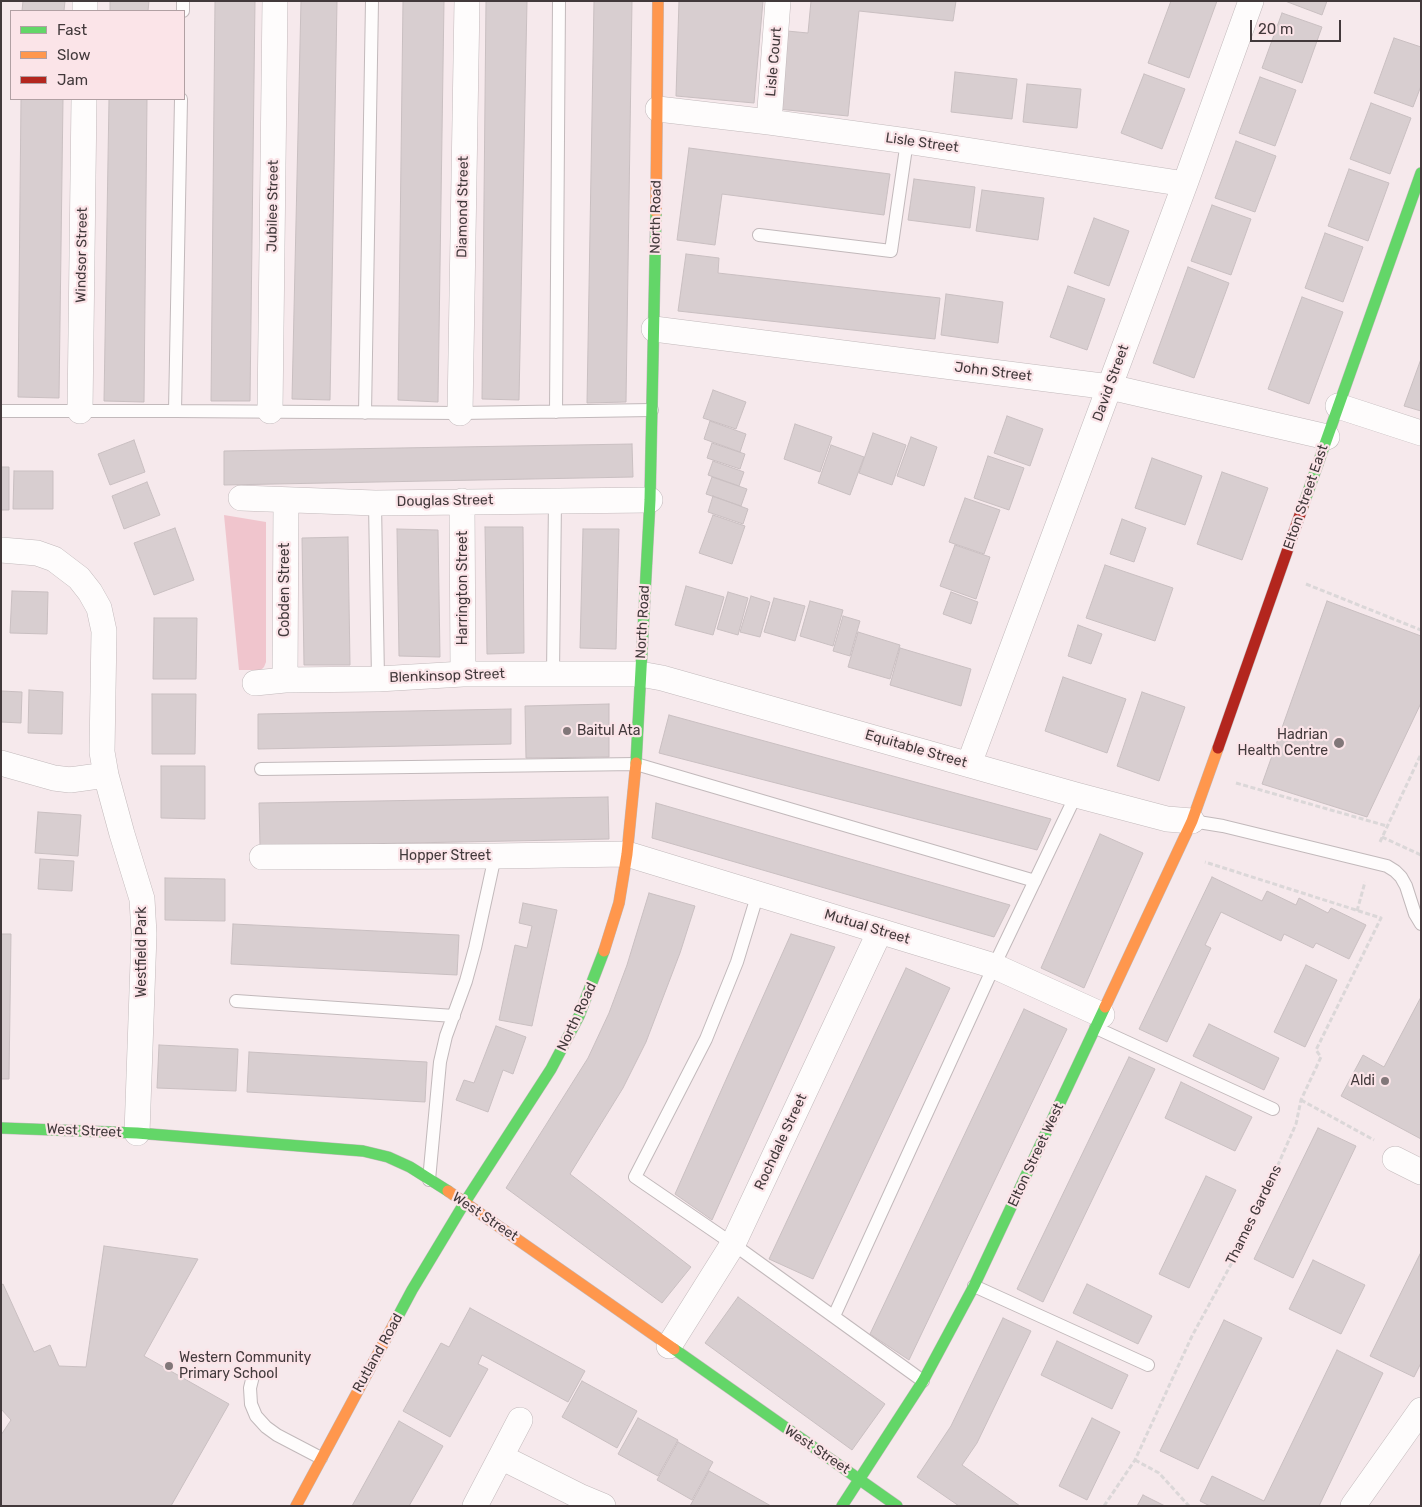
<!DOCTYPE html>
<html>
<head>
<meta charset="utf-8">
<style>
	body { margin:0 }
	#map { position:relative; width:1422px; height:1507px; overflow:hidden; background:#f6e9ec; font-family:Rubik,sans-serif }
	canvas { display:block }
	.frame { position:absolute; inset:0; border:2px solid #42393b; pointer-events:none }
	.legend { position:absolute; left:10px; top:10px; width:175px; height:90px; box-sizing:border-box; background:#fbe4e8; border:1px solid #b1a0a3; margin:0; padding:6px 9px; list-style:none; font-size:15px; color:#42393b }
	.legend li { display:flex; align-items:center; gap:10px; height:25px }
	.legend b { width:25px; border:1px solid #b1a0a3 }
	.scale { position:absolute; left:1250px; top:20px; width:91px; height:22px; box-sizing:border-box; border:2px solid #42393b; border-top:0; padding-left:6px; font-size:15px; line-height:18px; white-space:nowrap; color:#42393b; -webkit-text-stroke:4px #fbe4e8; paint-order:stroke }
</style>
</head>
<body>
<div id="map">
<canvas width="1422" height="1507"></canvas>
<div class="frame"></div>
<ul class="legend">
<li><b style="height:6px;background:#63d668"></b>Fast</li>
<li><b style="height:6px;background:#ff974d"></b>Slow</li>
<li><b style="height:6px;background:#b3261e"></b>Jam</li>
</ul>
<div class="scale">20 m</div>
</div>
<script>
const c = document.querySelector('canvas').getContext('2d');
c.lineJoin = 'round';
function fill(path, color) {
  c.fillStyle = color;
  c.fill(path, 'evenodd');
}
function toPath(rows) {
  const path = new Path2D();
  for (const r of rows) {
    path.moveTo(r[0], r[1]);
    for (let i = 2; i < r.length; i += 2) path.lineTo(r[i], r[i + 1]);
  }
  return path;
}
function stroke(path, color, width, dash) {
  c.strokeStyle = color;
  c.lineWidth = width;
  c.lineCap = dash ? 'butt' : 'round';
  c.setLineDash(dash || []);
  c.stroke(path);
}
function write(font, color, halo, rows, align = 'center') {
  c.font = font + ' Rubik,sans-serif';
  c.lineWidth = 4.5;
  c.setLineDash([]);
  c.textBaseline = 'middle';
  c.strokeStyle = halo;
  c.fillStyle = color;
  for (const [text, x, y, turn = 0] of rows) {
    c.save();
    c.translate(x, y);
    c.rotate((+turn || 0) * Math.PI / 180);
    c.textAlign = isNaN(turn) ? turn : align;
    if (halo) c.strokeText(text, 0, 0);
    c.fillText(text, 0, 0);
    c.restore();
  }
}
fill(toPath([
	[224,515,266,522,266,662,264,667,261,670,239,670]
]), '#f0c5cd');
const building = toPath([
	[23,1,65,1,64,11,22,11,23,1],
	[110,1,149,1,148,11,110,11,110,1],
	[215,1,255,1,250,401,211,401,215,1],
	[301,1,337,1,330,400,292,399,301,1],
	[403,1,444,1,438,402,398,400,403,1],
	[486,1,527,1,519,400,482,399,486,1],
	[594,1,632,1,626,402,587,403,594,1],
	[679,1,763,1,754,103,676,96,679,1],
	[811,1,956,1,953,21,859,11,848,116,778,109,787,31,808,33,811,1],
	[1171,1,1217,1,1189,78,1148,63,1171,1],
	[1285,1,1327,1,1322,15,1285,1],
	[1282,13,1322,27,1302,83,1262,68,1282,13],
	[1394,38,1421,47,1421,86,1413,107,1374,93,1394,38],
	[955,72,1017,79,1012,119,951,112,955,72],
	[1144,74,1185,89,1162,149,1121,133,1144,74],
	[1260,77,1296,90,1275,146,1239,133,1260,77],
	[1027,84,1081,89,1077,128,1023,122,1027,84],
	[21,99,63,99,59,398,18,397,21,99],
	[109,99,147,99,144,402,104,401,109,99],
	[1371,103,1411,118,1390,174,1350,159,1371,103],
	[1236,141,1276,156,1255,212,1215,198,1236,141],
	[689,148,890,174,884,215,722,194,715,245,677,240,689,148],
	[1349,169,1389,183,1368,241,1328,226,1349,169],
	[914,179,975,187,970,228,908,220,914,179],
	[982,190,1044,198,1038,240,976,231,982,190],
	[1212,205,1251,219,1231,275,1191,261,1212,205],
	[1094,218,1129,231,1109,286,1074,273,1094,218],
	[1325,233,1363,247,1343,302,1305,288,1325,233],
	[686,254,719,258,718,273,940,298,935,339,678,311,686,254],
	[1188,267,1229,283,1194,378,1153,363,1188,267],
	[1068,286,1105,299,1087,350,1050,337,1068,286],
	[946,294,1003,302,998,343,941,335,946,294],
	[1302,297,1343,312,1309,404,1268,389,1302,297],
	[1421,359,1421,411,1404,406,1421,359],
	[713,390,746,402,736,429,703,418,713,390],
	[1007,416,1043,429,1030,466,994,453,1007,416],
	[710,421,746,434,740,452,704,439,710,421],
	[795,424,832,437,820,472,784,459,795,424],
	[873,433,906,445,892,485,859,473,873,433],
	[911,437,937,447,924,486,897,476,911,437],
	[134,440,145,472,110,485,98,454,134,440],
	[712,443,745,454,740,469,707,458,712,443],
	[632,444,633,477,224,485,224,451,632,444],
	[831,445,864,457,850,495,818,483,831,445],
	[988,456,1024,468,1009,510,974,498,988,456],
	[1152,458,1202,476,1185,525,1135,508,1152,458],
	[713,461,744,472,739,486,708,475,713,461],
	[1,467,9,467,9,510,1,510,1,467],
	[14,471,53,471,53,509,13,509,14,471],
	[1222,472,1268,488,1242,560,1197,544,1222,472],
	[712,477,747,489,741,506,706,494,712,477],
	[147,482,160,515,124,529,112,496,147,482],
	[713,496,748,509,743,524,708,512,713,496],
	[965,498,1000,510,984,554,949,542,965,498],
	[713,515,745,526,732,564,699,553,713,515],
	[1122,519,1146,528,1134,562,1110,554,1122,519],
	[485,527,523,527,524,653,487,654,485,527],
	[175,528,194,580,154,595,134,543,175,528],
	[397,529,438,530,440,657,399,656,397,529],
	[583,529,619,529,616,649,580,648,583,529],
	[348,537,350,665,304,665,302,538,348,537],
	[955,545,990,557,976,599,940,586,955,545],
	[1105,565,1173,588,1155,641,1086,618,1105,565],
	[686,586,724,597,713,635,675,625,686,586],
	[12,591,48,592,47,634,10,633,12,591],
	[728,592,748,598,738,635,717,629,728,592],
	[951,592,978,602,971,624,943,614,951,592],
	[751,596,770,602,760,637,740,632,751,596],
	[774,598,805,606,795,641,764,632,774,598],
	[810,601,843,610,833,646,800,636,810,601],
	[1327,601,1421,636,1421,703,1367,817,1262,784,1327,601],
	[843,616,860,621,850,656,833,651,843,616],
	[154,618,197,618,196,679,153,679,154,618],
	[1078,625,1102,634,1091,664,1068,656,1078,625],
	[858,632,900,645,890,679,848,667,858,632],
	[900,648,971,669,961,706,890,685,900,648],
	[1063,677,1126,699,1107,753,1045,731,1063,677],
	[29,690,63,692,62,734,28,733,29,690],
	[1,691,22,692,21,723,1,722,1,691],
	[1142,692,1185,707,1159,781,1117,766,1142,692],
	[152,694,196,694,195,754,152,754,152,694],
	[609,704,609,757,526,758,525,706,609,704],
	[511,709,511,744,258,749,258,714,511,709],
	[669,715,1051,819,1037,850,659,753,669,715],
	[161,766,205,766,205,819,161,818,161,766],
	[608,797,609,839,260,846,259,803,608,797],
	[656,803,1010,905,994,937,652,838,656,803],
	[38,812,81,815,78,856,35,853,38,812],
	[1100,834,1143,853,1084,988,1041,968,1100,834],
	[40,859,74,861,72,891,38,889,40,859],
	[1212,877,1262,901,1267,891,1296,905,1299,898,1328,913,1331,908,1366,925,1349,959,1316,943,1313,948,1284,934,1281,941,1221,912,1205,945,1211,948,1167,1042,1139,1029,1212,877],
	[165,878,225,879,225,921,165,920,165,878],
	[649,893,695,906,680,953,646,1042,623,1088,570,1174,691,1267,662,1303,506,1188,588,1058,609,1013,627,965,649,893],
	[523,903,557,910,532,1026,499,1020,515,945,527,948,532,926,519,923,523,903],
	[233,924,459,935,457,975,231,964,233,924],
	[1,934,11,934,9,1079,1,1079,1,934],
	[791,934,835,947,712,1220,675,1194,791,934],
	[1306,965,1337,980,1305,1047,1274,1032,1306,965],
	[906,968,950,988,813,1279,769,1259,906,968],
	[1421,997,1421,1139,1341,1096,1363,1055,1384,1067,1421,997],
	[1024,1009,1067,1029,909,1360,870,1334,1024,1009],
	[1209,1024,1279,1058,1264,1090,1193,1056,1209,1024],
	[496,1026,526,1037,513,1074,503,1070,488,1112,456,1100,464,1080,474,1083,496,1026],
	[159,1045,238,1049,236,1091,157,1088,159,1045],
	[249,1052,427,1062,425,1102,247,1092,249,1052],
	[1129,1057,1155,1069,1043,1302,1017,1289,1129,1057],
	[1181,1082,1252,1117,1235,1151,1165,1118,1181,1082],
	[1318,1128,1356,1146,1293,1278,1254,1259,1318,1128],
	[1206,1176,1236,1190,1189,1288,1159,1274,1206,1176],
	[104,1246,198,1259,144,1356,229,1404,171,1506,1,1506,1,1435,11,1420,1,1409,1,1285,3,1284,34,1352,50,1345,59,1366,86,1367,104,1246],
	[1421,1252,1421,1363,1414,1377,1370,1356,1421,1252],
	[1313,1260,1365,1285,1341,1334,1289,1309,1313,1260],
	[1087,1284,1152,1316,1138,1344,1073,1313,1087,1284],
	[738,1297,885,1404,852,1450,705,1343,738,1297],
	[470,1308,585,1371,568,1402,482,1355,478,1364,488,1369,450,1437,403,1411,441,1343,449,1347,470,1308],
	[1003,1318,1031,1331,977,1443,962,1465,1020,1506,959,1506,917,1477,951,1426,1003,1318],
	[1224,1320,1262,1338,1198,1469,1160,1451,1224,1320],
	[1057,1341,1128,1375,1112,1409,1041,1375,1057,1341],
	[1337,1350,1383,1373,1319,1506,1210,1506,1200,1501,1212,1476,1264,1501,1337,1350],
	[582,1381,637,1411,617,1448,562,1417,582,1381],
	[638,1418,678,1440,658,1476,618,1454,638,1418],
	[1092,1418,1120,1432,1087,1500,1059,1486,1092,1418],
	[399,1421,443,1446,409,1506,352,1506,399,1421],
	[678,1442,713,1462,692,1500,657,1480,678,1442],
	[709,1471,771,1506,690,1506,709,1471],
	[1143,1495,1165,1506,1137,1506,1143,1495]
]);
fill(building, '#d8ced0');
stroke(building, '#c9bfc1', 1);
const lane = toPath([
	[183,11,183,1],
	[759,235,891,251,907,141],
	[1,411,175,411,460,413,652,410],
	[175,411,181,99],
	[556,412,559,1],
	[365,413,372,1],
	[375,503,378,679],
	[553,674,555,500],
	[261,769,636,764,1035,881],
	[1192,821,1223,826,1387,866,1395,871,1401,877,1406,886,1415,914,1421,924],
	[758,893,737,962,706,1039,635,1177,733,1244,923,1381],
	[236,1001,454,1016],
	[1096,1028,1273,1109],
	[429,1180,440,1062,446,1036,466,981,475,948,495,856],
	[974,1286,1148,1365],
	[834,1316,994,966,1076,795],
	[253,1376,250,1388,251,1404,256,1416,266,1427,277,1435,321,1458]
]);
const street = toPath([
	[85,11,85,1],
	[658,109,769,122,907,141,1185,184],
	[769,122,778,1],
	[654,329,1110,387,1327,437],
	[1338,406,1421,433],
	[80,411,84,99],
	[270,411,275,1],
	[460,413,467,1],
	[241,498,375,503,650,500],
	[462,501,463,674],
	[1,550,37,553,54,559,79,578,90,592,99,608,104,631,102,752,106,775,122,834,142,899,144,934,137,1133],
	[285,680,286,501],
	[255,683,285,680,378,679,463,674,640,674,662,678,1076,795,1167,819,1192,821],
	[1,763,54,778,70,780,106,775],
	[969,764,1185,184,1251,1],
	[262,857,495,856,627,854,994,966,1102,1015],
	[1395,1159,1421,1172],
	[669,1346,733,1244,880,931],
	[501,1457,579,1496,603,1506],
	[475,1506,520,1420],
	[1353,1506,1421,1410]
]);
const fast = toPath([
	[1303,506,1421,173],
	[636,763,650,500,656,212],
	[1,1128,137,1133,363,1151,388,1157,410,1167,448,1191],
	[396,1320,412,1290,465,1202,551,1069,579,1016,604,951],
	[674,1349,897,1506],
	[842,1506,923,1381,974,1286,1105,1007]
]);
const slow = toPath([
	[656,212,658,1],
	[604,951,619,903,627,854,636,763],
	[1105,1007,1192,821,1218,748],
	[448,1191,674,1349],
	[296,1506,396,1320]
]);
const jam = toPath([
	[1218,748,1303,506]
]);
stroke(lane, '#c2b9bb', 14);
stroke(street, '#c2b9bb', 26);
stroke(fast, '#c2b9bb', 12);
stroke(slow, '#c2b9bb', 12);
stroke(jam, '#c2b9bb', 12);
stroke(toPath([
	[1306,584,1421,630],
	[1236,783,1387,826],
	[1382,837,1421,855],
	[1380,842,1421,754],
	[1357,911,1365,882],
	[1301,1100,1374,1140],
	[1135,1460,1159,1473,1189,1506],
	[1104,1506,1135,1460,1192,1336,1247,1235,1296,1124,1301,1100,1321,1057,1316,1050,1381,918,1205,862]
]), '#dbd7d8', 3, [5, 2.5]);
stroke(lane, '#fefcfc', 12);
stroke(street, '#fefcfc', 25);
stroke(fast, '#63d668', 11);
stroke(slow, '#ff974d', 11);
stroke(jam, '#b3261e', 11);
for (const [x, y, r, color] of [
	[567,731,5,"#817779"],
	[1339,743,6,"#817779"],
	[1385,1081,5,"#817779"],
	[169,1366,5,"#817779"]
]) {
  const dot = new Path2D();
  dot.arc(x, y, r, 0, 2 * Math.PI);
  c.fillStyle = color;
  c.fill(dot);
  stroke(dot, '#fbe4e8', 2);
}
write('14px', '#42393b', '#fbe4e8', [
	["Lisle Court",774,62,-85],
	["Lisle Street",922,143,8],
	["Jubilee Street",273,206,-89],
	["Diamond Street",463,207,-89],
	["North Road",656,217,-89],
	["Windsor Street",82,255,-89],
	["John Street",993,372,7],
	["David Street",1111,383,-70],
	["Elton Street East",1306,497,-71],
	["Douglas Street",445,501,-1],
	["Harrington Street",463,588,-90],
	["Cobden Street",285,590,-90],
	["North Road",643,622,-87],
	["Blenkinsop Street",447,676,-2],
	["Equitable Street",916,749,16],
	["Hopper Street",445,856],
	["Mutual Street",867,927,17],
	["Westfield Park",142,952,-90],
	["North Road",577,1017,-65],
	["West Street",84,1131,3],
	["Rochdale Street",781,1142,-65],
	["Elton Street West",1036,1155,-65],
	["Thames Gardens",1254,1215,-64],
	["West Street",485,1217,34],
	["Rutland Road",378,1353,-61],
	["West Street",817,1450,34]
]);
write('14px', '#42393b', '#fbe4e8', [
	["Baitul Ata",577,731],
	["Hadrian",1328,735,"right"],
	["Health Centre",1328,751,"right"],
	["Aldi",1375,1081,"right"],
	["Western Community",179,1358],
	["Primary School",179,1374]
], 'left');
</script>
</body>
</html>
